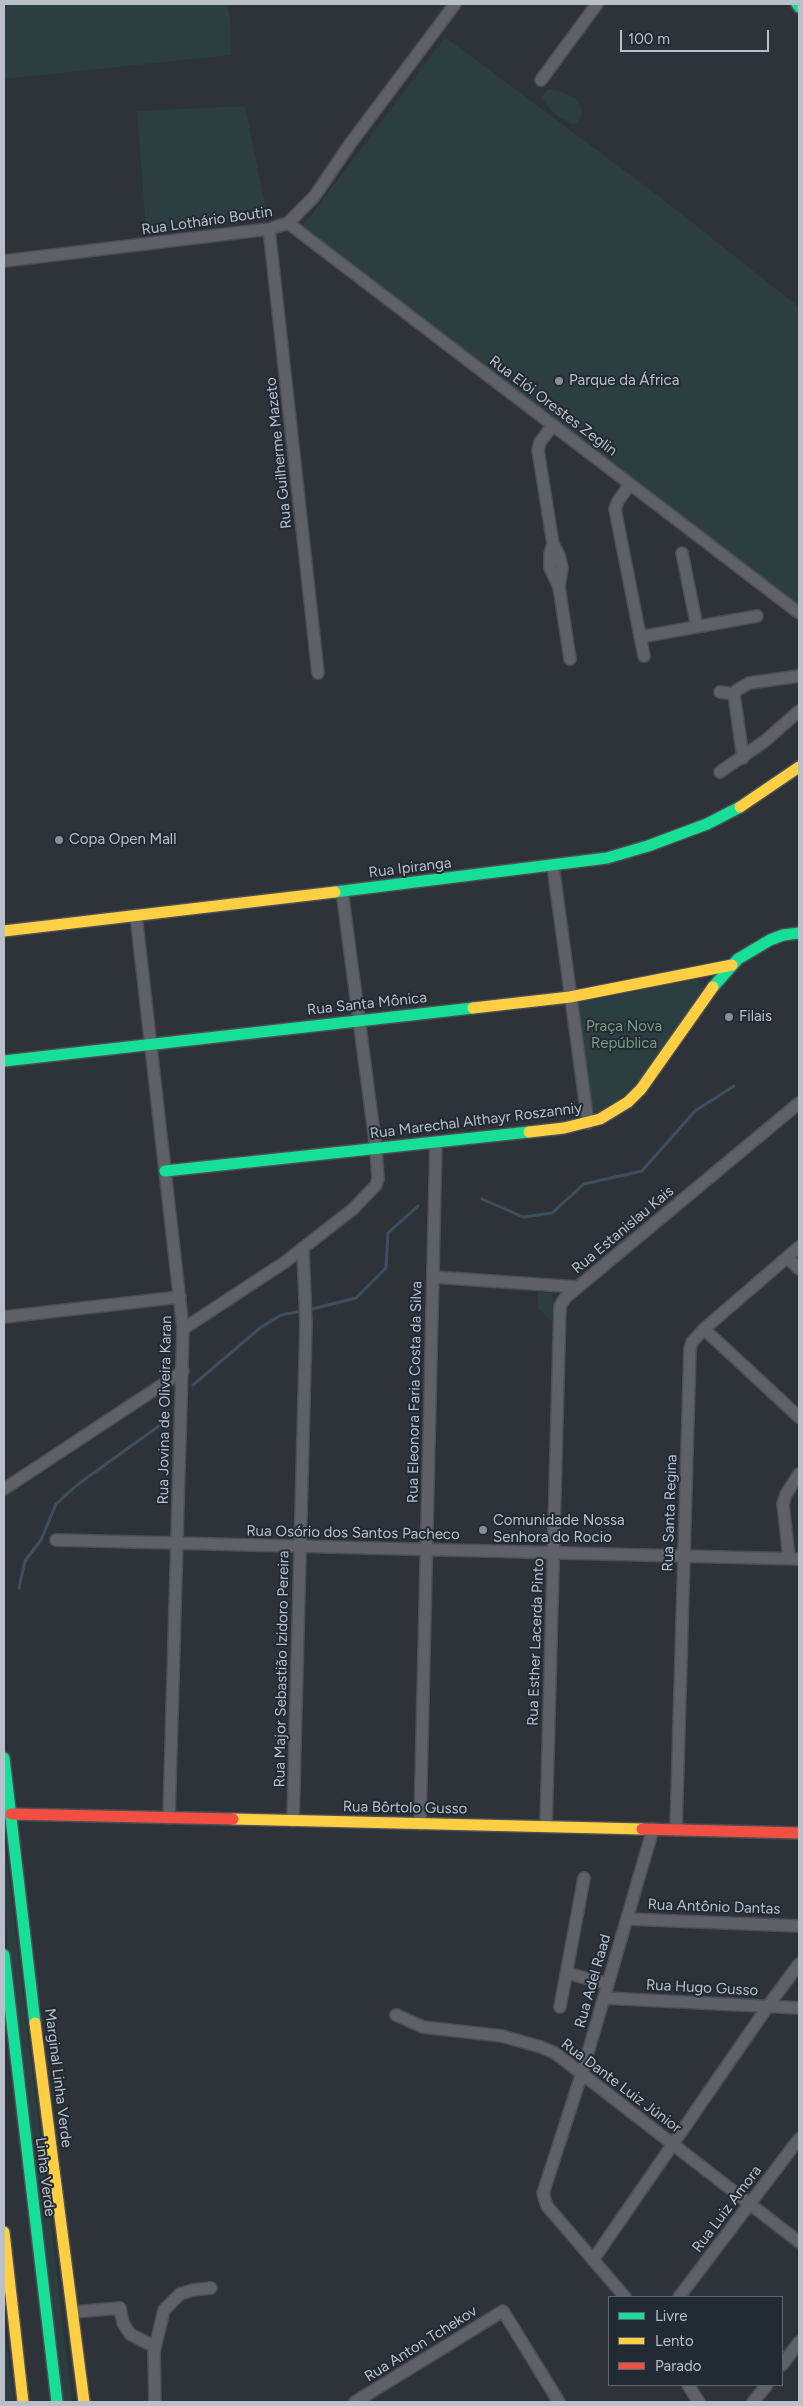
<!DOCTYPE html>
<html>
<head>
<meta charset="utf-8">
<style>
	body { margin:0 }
	#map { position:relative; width:803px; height:2406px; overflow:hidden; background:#2e3339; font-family:Figtree,sans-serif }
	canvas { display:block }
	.frame { position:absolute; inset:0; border:5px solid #bac0c9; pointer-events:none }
	.legend { position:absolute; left:608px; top:2296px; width:175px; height:90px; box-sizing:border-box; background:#222a34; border:1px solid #5f6670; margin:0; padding:6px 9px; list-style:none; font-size:15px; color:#bac0c9 }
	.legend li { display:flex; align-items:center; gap:10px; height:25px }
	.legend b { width:25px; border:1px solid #5f6670 }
	.scale { position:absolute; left:620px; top:30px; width:149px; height:22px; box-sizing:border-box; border:2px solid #bac0c9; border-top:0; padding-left:6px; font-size:15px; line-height:18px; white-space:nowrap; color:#bac0c9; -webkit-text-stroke:4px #222a34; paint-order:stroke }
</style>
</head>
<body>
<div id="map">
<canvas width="803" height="2406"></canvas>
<div class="frame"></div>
<ul class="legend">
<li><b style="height:6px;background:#16e098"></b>Livre</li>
<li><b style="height:6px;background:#ffcf43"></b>Lento</li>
<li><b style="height:6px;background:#f24e42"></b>Parado</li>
</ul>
<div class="scale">100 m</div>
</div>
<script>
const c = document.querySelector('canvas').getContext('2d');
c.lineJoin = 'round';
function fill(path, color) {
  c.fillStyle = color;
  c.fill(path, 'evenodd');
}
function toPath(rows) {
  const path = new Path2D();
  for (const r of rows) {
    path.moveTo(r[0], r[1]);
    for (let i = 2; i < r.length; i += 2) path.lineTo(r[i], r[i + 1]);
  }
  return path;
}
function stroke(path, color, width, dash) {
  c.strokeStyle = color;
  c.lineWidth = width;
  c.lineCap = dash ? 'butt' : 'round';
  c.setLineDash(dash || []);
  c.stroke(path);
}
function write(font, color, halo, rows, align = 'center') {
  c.font = font + ' Figtree,sans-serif';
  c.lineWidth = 4;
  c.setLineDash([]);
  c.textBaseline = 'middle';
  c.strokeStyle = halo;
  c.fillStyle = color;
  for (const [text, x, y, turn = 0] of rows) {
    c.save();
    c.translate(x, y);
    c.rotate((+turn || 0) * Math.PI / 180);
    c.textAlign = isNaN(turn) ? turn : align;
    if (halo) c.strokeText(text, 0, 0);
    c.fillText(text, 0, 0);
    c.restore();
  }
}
fill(toPath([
	[4,4,227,4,230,16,231,55,4,79],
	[445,37,656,194,799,307,799,605,302,227],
	[548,89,560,91,575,98,583,112,577,123,572,124,557,116,545,103,542,96],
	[245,106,267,215,146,229,137,111],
	[697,979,704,988,638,1085,600,1112,594,1111,589,1102,578,1003],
	[538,1292,553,1293,552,1322,538,1308],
	[4,1834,72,2402,62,2402,4,1905],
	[4,2326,14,2402,5,2402,4,2389]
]), '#2c3e3f');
stroke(toPath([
	[482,1199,523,1217,552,1213,584,1184,642,1171,695,1111,734,1086],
	[308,1310,356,1298,386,1268,388,1233,418,1206],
	[193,1385,260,1328,281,1315,302,1311],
	[19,1588,25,1561,41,1540,56,1504,77,1485,163,1423]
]), '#3f4e61', 3);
const street = toPath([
	[541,80,597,4],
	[288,223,799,613],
	[269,229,318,673],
	[4,261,269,229,288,223,314,197,350,144,455,4],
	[553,425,540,442,538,450,553,544,559,555,562,568,559,587,570,659],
	[630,484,618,501,615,509,644,656],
	[553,544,550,554,550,568,559,587],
	[682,553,697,627],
	[640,637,757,616],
	[720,692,734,694],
	[743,758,734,694,737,690,749,683,799,676],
	[720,772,765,741,799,711],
	[553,866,588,1123],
	[136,915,183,1329,169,1818],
	[787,1257,799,1269],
	[433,1277,578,1287,799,1103],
	[4,1317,180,1297],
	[183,1329,285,1262,353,1209,376,1185,378,1179,376,1148,342,891],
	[704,1329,799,1417],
	[4,1489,183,1371],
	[56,1540,799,1559],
	[789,1558,783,1504,786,1494,799,1474],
	[293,1821,306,1323,303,1249],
	[420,1824,436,1142],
	[546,1827,560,1306,565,1298,578,1287],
	[676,1830,690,1349,692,1342,704,1329,799,1247],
	[627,1919,799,1926],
	[567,1973,608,1984],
	[604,1998,799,2008],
	[560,2007,584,1878],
	[396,2015,423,2027,502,2036,541,2047,555,2053,799,2242],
	[593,2260,768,2006,799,1964],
	[625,2297,547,2206,543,2193,582,2073,653,1829],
	[679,2297,799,2139],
	[73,2312,120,2308,123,2323,130,2334,155,2347],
	[782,2365,799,2342],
	[688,2385,699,2402],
	[155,2402,154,2352,164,2310,180,2294,193,2290,211,2288],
	[355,2402,503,2311,559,2402],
	[753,2402,767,2385]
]);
const fast = toPath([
	[797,4,799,7],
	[335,892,607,858,648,846,707,824,740,807],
	[713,987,738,959,770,940,783,935,799,933],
	[4,1061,473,1008],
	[165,1171,529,1132],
	[4,1758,35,2023],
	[4,1955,57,2402]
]);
const slow = toPath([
	[740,807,799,767],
	[4,931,335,892],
	[473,1008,570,997,732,965],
	[529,1132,564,1128,600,1119,628,1102,641,1089,713,987],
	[233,1819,642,1829],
	[35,2023,84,2402],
	[4,2232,23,2402]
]);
const jam = toPath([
	[11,1814,233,1819],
	[642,1829,799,1833]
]);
stroke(street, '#4c4f54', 14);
stroke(fast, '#4c4f54', 14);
stroke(slow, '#4c4f54', 14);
stroke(jam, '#4c4f54', 14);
stroke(street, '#5e6268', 11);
stroke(fast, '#16e098', 11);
stroke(slow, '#ffcf43', 11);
stroke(jam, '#f24e42', 11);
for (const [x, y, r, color] of [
	[559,381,5,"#898f97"],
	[59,840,5,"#898f97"],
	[729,1017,5,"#898f97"],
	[483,1530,5,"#898f97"]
]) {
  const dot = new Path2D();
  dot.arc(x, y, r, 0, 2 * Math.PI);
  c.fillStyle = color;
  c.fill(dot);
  stroke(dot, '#222a34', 2);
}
write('15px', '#bac0c9', '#222a34', [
	["Rua Lothário Boutin",207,221,-8],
	["Rua Elói Orestes Zeglin",553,406,37],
	["Rua Guilherme Mazeto",279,453,-96],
	["Rua Ipiranga",410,868,-7],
	["Rua Santa Mônica",367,1004,-6],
	["Rua Marechal Althayr Roszanniy",476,1121,-7],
	["Rua Estanislau Kais",623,1230,-40],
	["Rua Eleonora Faria Costa da Silva",415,1392,-89],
	["Rua Jovina de Oliveira Karan",165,1410,-89],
	["Rua Santa Regina",670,1513,-88],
	["Rua Osório dos Santos Pacheco",353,1533,1],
	["Rua Esther Lacerda Pinto",536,1642,-88],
	["Rua Major Sebastião Izidoro Pereira",282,1669,-89],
	["Rua Bôrtolo Gusso",405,1808,1],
	["Rua Antônio Dantas",714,1907,2],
	["Rua Adel Raad",593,1981,-74],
	["Rua Hugo Gusso",702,1988,3],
	["Marginal Linha Verde",58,2078,83],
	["Rua Dante Luiz Júnior",621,2086,37],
	["Linha Verde",45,2177,83],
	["Rua Luiz Amora",727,2209,-53],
	["Rua Anton Tchekov",421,2344,-32]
]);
write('15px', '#bac0c9', '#222a34', [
	["Parque da África",569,381],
	["Copa Open Mall",69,840],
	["Filais",739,1017],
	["Comunidade Nossa",493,1521],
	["Senhora do Rocio",493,1538]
], 'left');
write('15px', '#7b9c82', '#222a34', [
	["Praça Nova",624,1027],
	["República",624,1044]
]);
</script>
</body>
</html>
